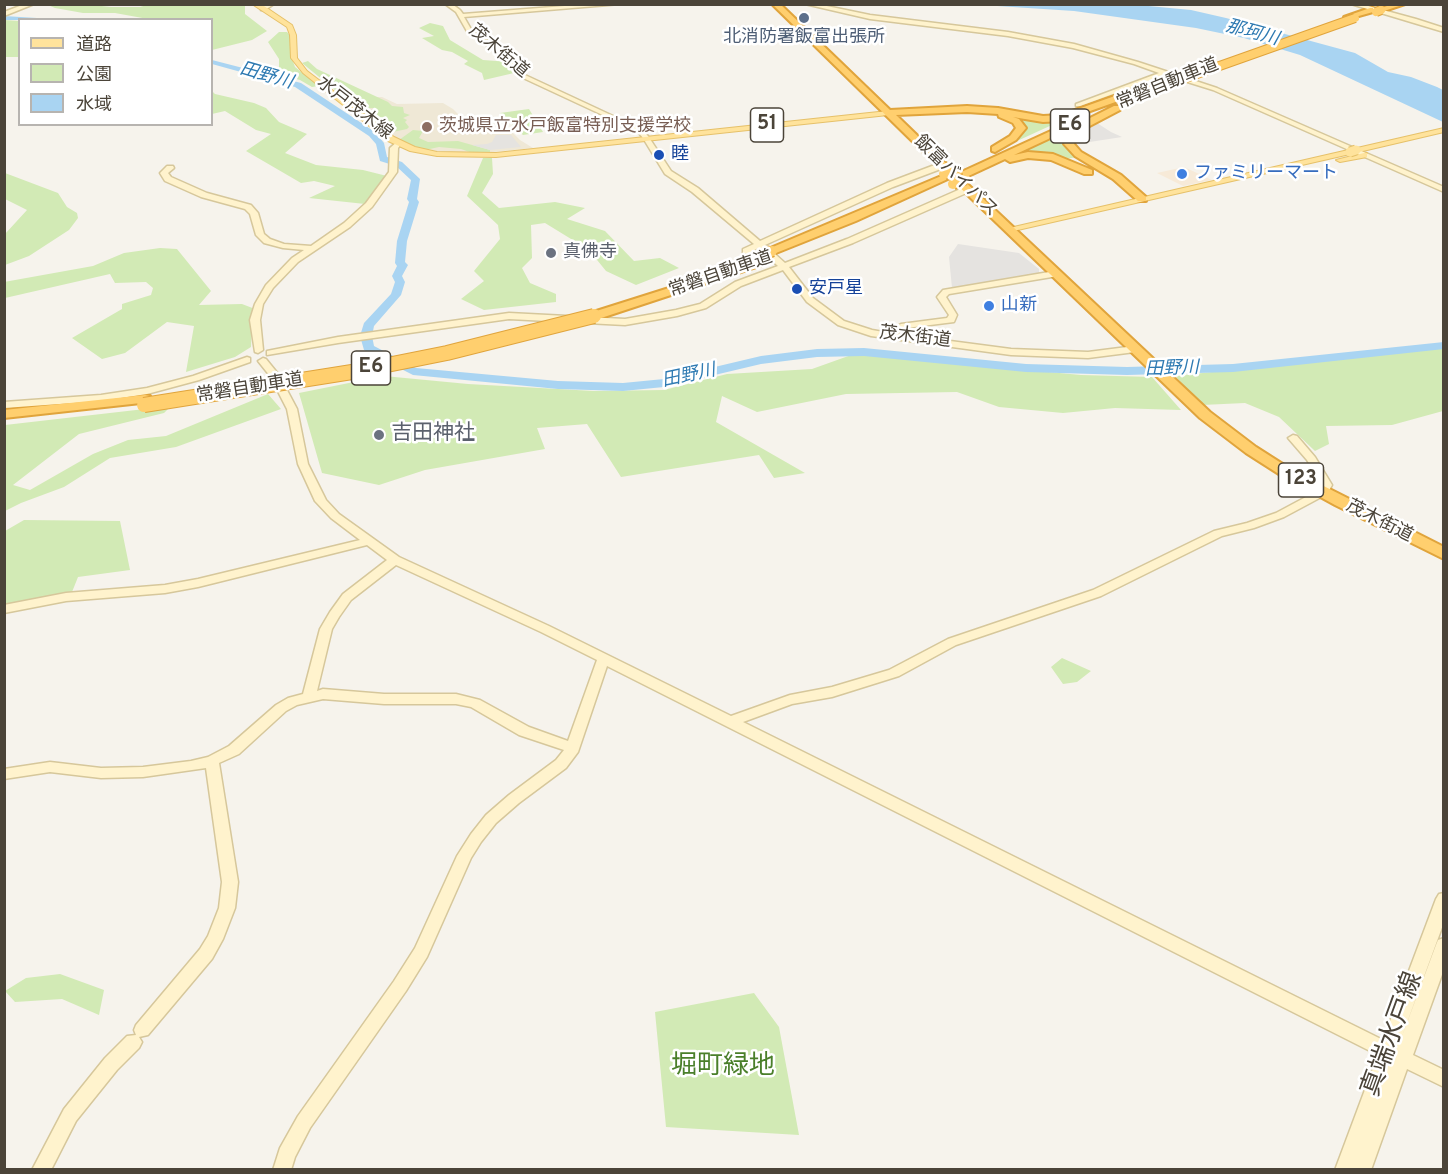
<!DOCTYPE html>
<html>
<head>
<meta charset="utf-8">
<style>
	body { margin:0 }
	#map { position:relative; width:1448px; height:1174px; overflow:hidden; background:#f6f3ec; font-family:Overpass,"Noto Sans JP",sans-serif }
	canvas { display:block }
	.frame { position:absolute; inset:0; border:6px solid #4b4439; pointer-events:none }
	.legend { position:absolute; left:18px; top:18px; width:195px; height:108px; box-sizing:border-box; background:#fff; border:2px solid #b7b4b0; margin:0; padding:8px 10px; list-style:none; font-size:18px; color:#4b4439 }
	.legend li { display:flex; align-items:center; gap:12px; height:30px }
	.legend b { width:30px; border:2px solid #b7b4b0 }
</style>
</head>
<body>
<div id="map">
<canvas width="1448" height="1174"></canvas>
<div class="frame"></div>
<ul class="legend">
<li><b style="height:8px;background:#ffe39c"></b>道路</li>
<li><b style="height:16px;background:#d2eab5"></b>公園</li>
<li><b style="height:16px;background:#a9d4f2"></b>水域</li>
</ul>
</div>
<script>
const c = document.querySelector('canvas').getContext('2d');
c.lineJoin = 'round';
function fill(path, color) {
  c.fillStyle = color;
  c.fill(path, 'evenodd');
}
function toPath(rows) {
  const path = new Path2D();
  for (const r of rows) {
    path.moveTo(r[0], r[1]);
    for (let i = 2; i < r.length; i += 2) path.lineTo(r[i], r[i + 1]);
  }
  return path;
}
function stroke(path, color, width, dash) {
  c.strokeStyle = color;
  c.lineWidth = width;
  c.lineCap = dash ? 'butt' : 'round';
  c.setLineDash(dash || []);
  c.stroke(path);
}
function write(font, color, halo, rows, align = 'center') {
  c.font = font + ' Overpass,"Noto Sans JP",sans-serif';
  c.lineWidth = 5;
  c.setLineDash([]);
  c.textBaseline = 'middle';
  c.strokeStyle = halo;
  c.fillStyle = color;
  for (const [text, x, y, turn = 0] of rows) {
    c.save();
    c.translate(x, y);
    c.rotate((+turn || 0) * Math.PI / 180);
    c.textAlign = isNaN(turn) ? turn : align;
    if (halo) c.strokeText(text, 0, 0);
    c.fillText(text, 0, 0);
    c.restore();
  }
}
fill(toPath([
	[1184,167,1212,180,1183,186,1157,173]
]), '#f7ead8');
fill(toPath([
	[374,97,382,97,397,104,443,103,453,109,474,130,513,133,520,140,533,148,475,154,442,152,412,146,393,137,357,108]
]), '#efe8d6');
fill(toPath([
	[83,4,111,7,140,7,150,4,242,5,245,6,245,14,267,31,252,40,212,50,212,20,148,19,115,13,83,13,55,8,48,5],
	[4,20,19,21,19,57,5,57],
	[430,23,443,26,450,40,483,60,510,62,514,73,484,80,482,73,464,64,468,61,452,52,442,50,422,38,434,36,419,28],
	[279,32,287,32,290,35,290,53,295,67,319,86,312,87,300,80,279,74,279,59,268,42],
	[308,61,317,69,388,102,392,106,403,107,404,113,410,115,403,118,407,120,405,122,409,127,407,129,388,133,364,114,373,111,375,108,357,108,302,63],
	[212,91,215,94,254,103,266,108,279,122,307,134,285,153,316,165,363,170,387,176,365,204,309,198,335,186,314,181,301,183,246,151,271,134,256,130,225,111,212,114],
	[529,109,543,132,523,135,500,113],
	[991,111,1065,119,1004,147,1018,137,1024,129,1023,125],
	[1099,115,1070,133,1078,157,1065,159,1053,156,1007,158],
	[413,130,423,131,419,138,428,142,458,141,490,150,490,153,475,154,461,149,439,147,425,150,399,140],
	[483,158,492,158,493,174,482,193,499,208,555,202,585,208,567,219,605,231,634,261,660,258,679,268,636,285,606,271,589,250,545,223,531,225,532,258,522,268,530,283,556,294,556,302,484,310,461,299,484,281,474,271,500,239,498,225,467,196],
	[5,173,58,193,67,207,77,213,78,218,69,230,29,256,5,265,5,234,27,210,5,199],
	[160,248,177,249,211,291,199,305,242,304,255,309,252,321,251,347,235,357,186,372,194,326,167,322,125,353,102,359,72,338,122,309,122,304,151,295,153,288,146,282,115,283,110,274,5,298,4,282,93,266,124,253],
	[1443,347,1443,411,1392,425,1326,426,1329,444,1315,451,1279,417,1245,403,1202,405,1175,376],
	[854,354,1081,375,1152,377,1181,410,1115,408,1063,413,999,407,957,392,846,394,757,412,722,396,716,422,805,473,774,478,759,455,621,477,587,424,537,428,545,449,425,470,379,485,322,473,299,393,384,376,468,384,594,391,664,390,727,374,812,369],
	[268,394,281,409,176,447,110,458,64,487,21,503,5,511,5,425,171,406,164,413,79,434,13,485,30,490,93,454,128,440,166,436],
	[24,520,120,521,130,570,78,577,72,592,5,606,5,531],
	[1062,658,1091,671,1077,682,1063,684,1051,667],
	[60,974,104,990,99,1015,62,999,15,1002,5,991,26,978],
	[754,993,779,1027,799,1135,666,1127,655,1012]
]), '#d2eab5');
fill(toPath([
	[1097,123,1111,132,1122,137,1083,143,1078,138,1080,131],
	[496,135,511,135,521,147,490,150,472,145,487,144,492,142],
	[958,244,1019,253,1039,269,1039,273,952,288,949,257]
]), '#e5e3e0');
fill(toPath([
	[982,5,1138,5,1191,10,1226,18,1355,53,1388,72,1411,77,1437,87,1443,90,1443,122,1300,55,1244,38,1196,28,1074,11]
]), '#a9d4f2');
fill(toPath([
	[4,16,37,18,40,20,4,20,4,16],
	[212,60,301,83,375,132,384,143,387,157,402,162,420,179,417,199,419,202,407,241,405,262,408,265,402,276,405,282,401,295,374,326,372,336,374,346,416,368,558,381,623,383,664,379,761,356,817,349,864,348,1026,364,1127,367,1233,364,1444,342,1444,349,1233,372,1127,375,1026,372,864,356,817,357,761,364,664,387,623,391,558,389,413,375,364,350,360,336,364,323,391,294,395,282,392,276,397,266,395,263,397,241,409,202,407,199,411,180,396,166,380,161,376,144,369,136,295,87,212,64,212,60]
]), '#a9d4f2');
const secondary = toPath([
	[25,4,34,4,4,16,4,12,25,4],
	[267,4,274,4,265,10,261,10,261,8,267,4],
	[445,4,452,4,460,10,463,14,590,4,620,4,464,17,472,31,512,57,520,71,525,75,641,129,648,136,671,171,698,188,760,241,887,183,940,163,946,163,946,167,893,187,765,245,785,263,847,239,965,187,971,187,971,191,853,243,789,267,813,298,844,321,872,330,889,333,891,329,901,324,947,318,949,315,937,297,943,290,1055,271,1059,274,1058,276,949,294,946,297,957,315,954,322,906,328,897,334,1011,349,1088,352,1135,346,1140,349,1135,352,1088,358,1011,355,871,336,838,325,807,302,783,270,741,286,706,308,677,316,625,325,509,319,338,343,267,355,267,351,338,337,509,313,625,319,676,310,700,304,735,282,778,266,758,248,749,253,743,253,743,249,754,244,692,192,665,174,643,138,637,131,521,77,515,73,507,59,468,33,456,12,445,4],
	[805,4,817,4,870,15,1008,32,1074,44,1138,62,1217,88,1444,187,1444,192,1213,90,1165,75,1080,106,1076,106,1076,104,1159,73,1134,64,1073,48,1008,36,870,19,805,4],
	[1351,4,1361,4,1416,19,1444,28,1444,32,1351,4],
	[398,141,402,143,398,148,397,172,372,207,350,227,298,262,273,288,263,304,260,320,263,350,258,353,255,352,250,320,255,304,266,285,292,258,304,250,283,248,264,243,256,235,250,214,245,209,201,197,165,181,160,173,167,166,173,166,174,168,168,173,171,177,207,193,251,205,258,213,264,234,270,239,284,244,311,246,344,223,366,203,389,172,390,148,398,141],
	[247,357,250,358,250,362,199,380,147,394,101,401,4,408,4,402,101,395,147,388,193,376,247,357],
	[263,358,266,359,279,375,297,409,308,464,326,500,339,514,399,557,549,626,731,716,790,695,832,687,889,670,948,639,1093,590,1214,531,1247,523,1276,513,1319,490,1322,485,1307,460,1288,438,1293,435,1297,436,1315,457,1332,485,1327,494,1284,517,1254,528,1222,536,1101,596,956,645,899,676,832,697,792,704,743,722,1383,1040,1436,899,1439,894,1444,893,1444,922,1398,1047,1436,945,1438,940,1444,938,1444,969,1413,1055,1444,1070,1444,1087,1407,1069,1371,1170,1335,1170,1378,1055,607,666,578,752,566,768,519,803,496,823,481,842,471,858,427,957,406,991,310,1128,295,1157,291,1170,273,1170,280,1148,298,1116,394,981,415,948,457,856,471,834,486,815,509,795,556,760,564,750,519,735,471,707,456,704,384,704,323,699,297,705,286,711,239,754,219,763,238,882,235,908,223,939,212,959,148,1035,139,1037,142,1042,139,1048,117,1070,76,1121,51,1170,32,1170,64,1109,105,1058,127,1036,136,1035,134,1030,136,1025,200,949,208,936,219,908,222,882,206,768,143,777,101,778,50,772,4,779,4,769,50,762,101,768,143,767,191,761,208,757,229,746,276,705,288,698,303,694,320,629,330,612,343,594,387,560,367,545,198,587,165,593,66,601,4,613,4,605,66,593,165,585,198,579,360,540,331,518,315,501,298,464,287,409,270,376,258,361,263,358],
	[396,565,541,632,597,660,568,741,529,727,480,700,456,694,384,694,323,689,317,691,332,629,339,617,351,600,396,565]
]);
const primary = toPath([
	[252,4,261,4,292,25,296,35,297,58,307,71,394,137,415,147,437,152,496,153,888,111,892,113,888,115,496,157,437,156,410,151,388,141,303,73,291,58,290,35,287,27,252,4],
	[1444,128,1444,132,1350,154,1009,232,1005,229,1444,128],
	[1364,153,1367,153,1367,157,1340,162,1336,160,1364,153]
]);
const highway = toPath([
	[772,4,780,4,890,110,967,106,998,108,1043,116,1061,115,1160,80,1166,80,1166,84,1062,121,1043,122,1013,117,1019,119,1026,128,1016,140,995,152,992,151,992,147,1010,136,1016,128,1013,123,999,117,998,114,967,112,896,115,957,174,1077,119,1083,119,1084,121,1114,106,1120,106,1120,110,1082,130,1076,135,1074,144,1081,152,1121,175,1146,197,1146,201,1138,201,1113,179,1075,156,1064,144,1067,134,1074,127,1014,155,1028,152,1053,154,1092,170,1092,174,1084,174,1051,160,1028,158,1010,162,1005,159,962,179,1210,412,1256,447,1292,470,1444,547,1444,559,1335,505,1282,476,1246,453,1200,418,950,178,856,221,776,253,768,253,768,249,946,174,772,4],
	[1392,4,1405,4,1381,12,1377,10,1392,4],
	[1370,8,1373,8,1373,12,1348,19,1344,17,1370,8],
	[767,257,773,260,771,262,598,319,594,320,588,316,590,313,767,257],
	[145,395,150,396,152,399,150,402,4,418,4,410,145,395]
]);
stroke(secondary, '#d6c79b', 3);
stroke(primary, '#e6c16a', 2);
stroke(highway, '#e0a43c', 4);
fill(secondary, '#fff3cd');
fill(primary, '#ffe39c');
fill(highway, '#ffcf6e');
const primaryBridge = toPath([
	[1350,152,1356,150]
]);
const highwayBridgeFar2 = toPath([
	[1376,12,1381,10],
	[1180,80,1355,18]
]);
const highwayBridgeFar1 = toPath([
	[944,174,954,170],
	[953,184,965,179],
	[762,256,772,251]
]);
const highwayBridge = toPath([
	[144,405,352,372,447,353,594,316]
]);
stroke(primaryBridge, '#e6c16a', 11, []);
stroke(highwayBridgeFar2, '#e0a43c', 10, []);
stroke(highwayBridgeFar1, '#e0a43c', 13, []);
stroke(highwayBridge, '#e0a43c', 16, []);
stroke(primaryBridge, '#ffe39c', 9);
stroke(highwayBridgeFar2, '#ffcf6e', 8);
stroke(highwayBridgeFar1, '#ffcf6e', 10);
stroke(highwayBridge, '#ffcf6e', 14);
for (const [x, y, r, color] of [
	[804,18,6,"#5c6f8a"],
	[427,127,6,"#8d6e63"],
	[659,155,6,"#1a4fb4"],
	[1182,174,6,"#3f7fe0"],
	[551,253,6,"#6b7280"],
	[797,289,6,"#1a4fb4"],
	[989,306,6,"#3f7fe0"],
	[379,435,6,"#6b7280"]
]) {
  const dot = new Path2D();
  dot.arc(x, y, r, 0, 2 * Math.PI);
  c.fillStyle = color;
  c.fill(dot);
  stroke(dot, '#fff', 2);
}
write('italic 18px', '#2e7ab2', '#fff', [
	["那珂川",1252,34,15],
	["田野川",266,77,16],
	["田野川",1172,370,-2],
	["田野川",689,377,-12]
]);
write('18px', '#4e5e75', '#fff', [
	["北消防署飯富出張所",804,38]
]);
write('18px', '#4b4439', '#fff', [
	["茂木街道",498,52,40],
	["常磐自動車道",1168,85,-22],
	["水戸茂木線",354,109,38],
	["飯富バイパス",955,177,44],
	["常磐自動車道",721,275,-19],
	["茂木街道",915,338,7],
	["常磐自動車道",250,389,-9],
	["茂木街道",1379,522,27]
]);
write('18px', '#785e54', '#fff', [
	["茨城県立水戸飯富特別支援学校",439,127]
], 'left');
write('18px', '#164399', '#fff', [
	["睦",671,155],
	["安戸星",809,289]
], 'left');
write('18px', '#366cbe', '#fff', [
	["ファミリーマート",1194,174],
	["山新",1001,306]
], 'left');
write('18px', '#5b616d', '#fff', [
	["真佛寺",563,253]
], 'left');
for (const [x, y, w] of [
	[767,125,33],
	[1070,126,39],
	[371,368,39],
	[1301,480,45]
]) {
  const box = new Path2D();
  box.roundRect(x - w / 2, y - 17, w, 34, 4.5);
  c.fillStyle = '#fff';
  c.fill(box);
  stroke(box, '#4b4439', 1.5);
}
write('bold 20px', '#4b4439', null, [
	["51",767,125],
	["E6",1070,126],
	["E6",371,368],
	["123",1301,480]
]);
write('21px', '#5b616d', '#fff', [
	["吉田神社",391,435]
], 'left');
write('26px', '#4b4439', '#fff', [
	["真端水戸線",1394,1035,-70]
]);
write('26px', '#4a7f2a', '#fff', [
	["堀町緑地",723,1068]
]);
</script>
</body>
</html>
